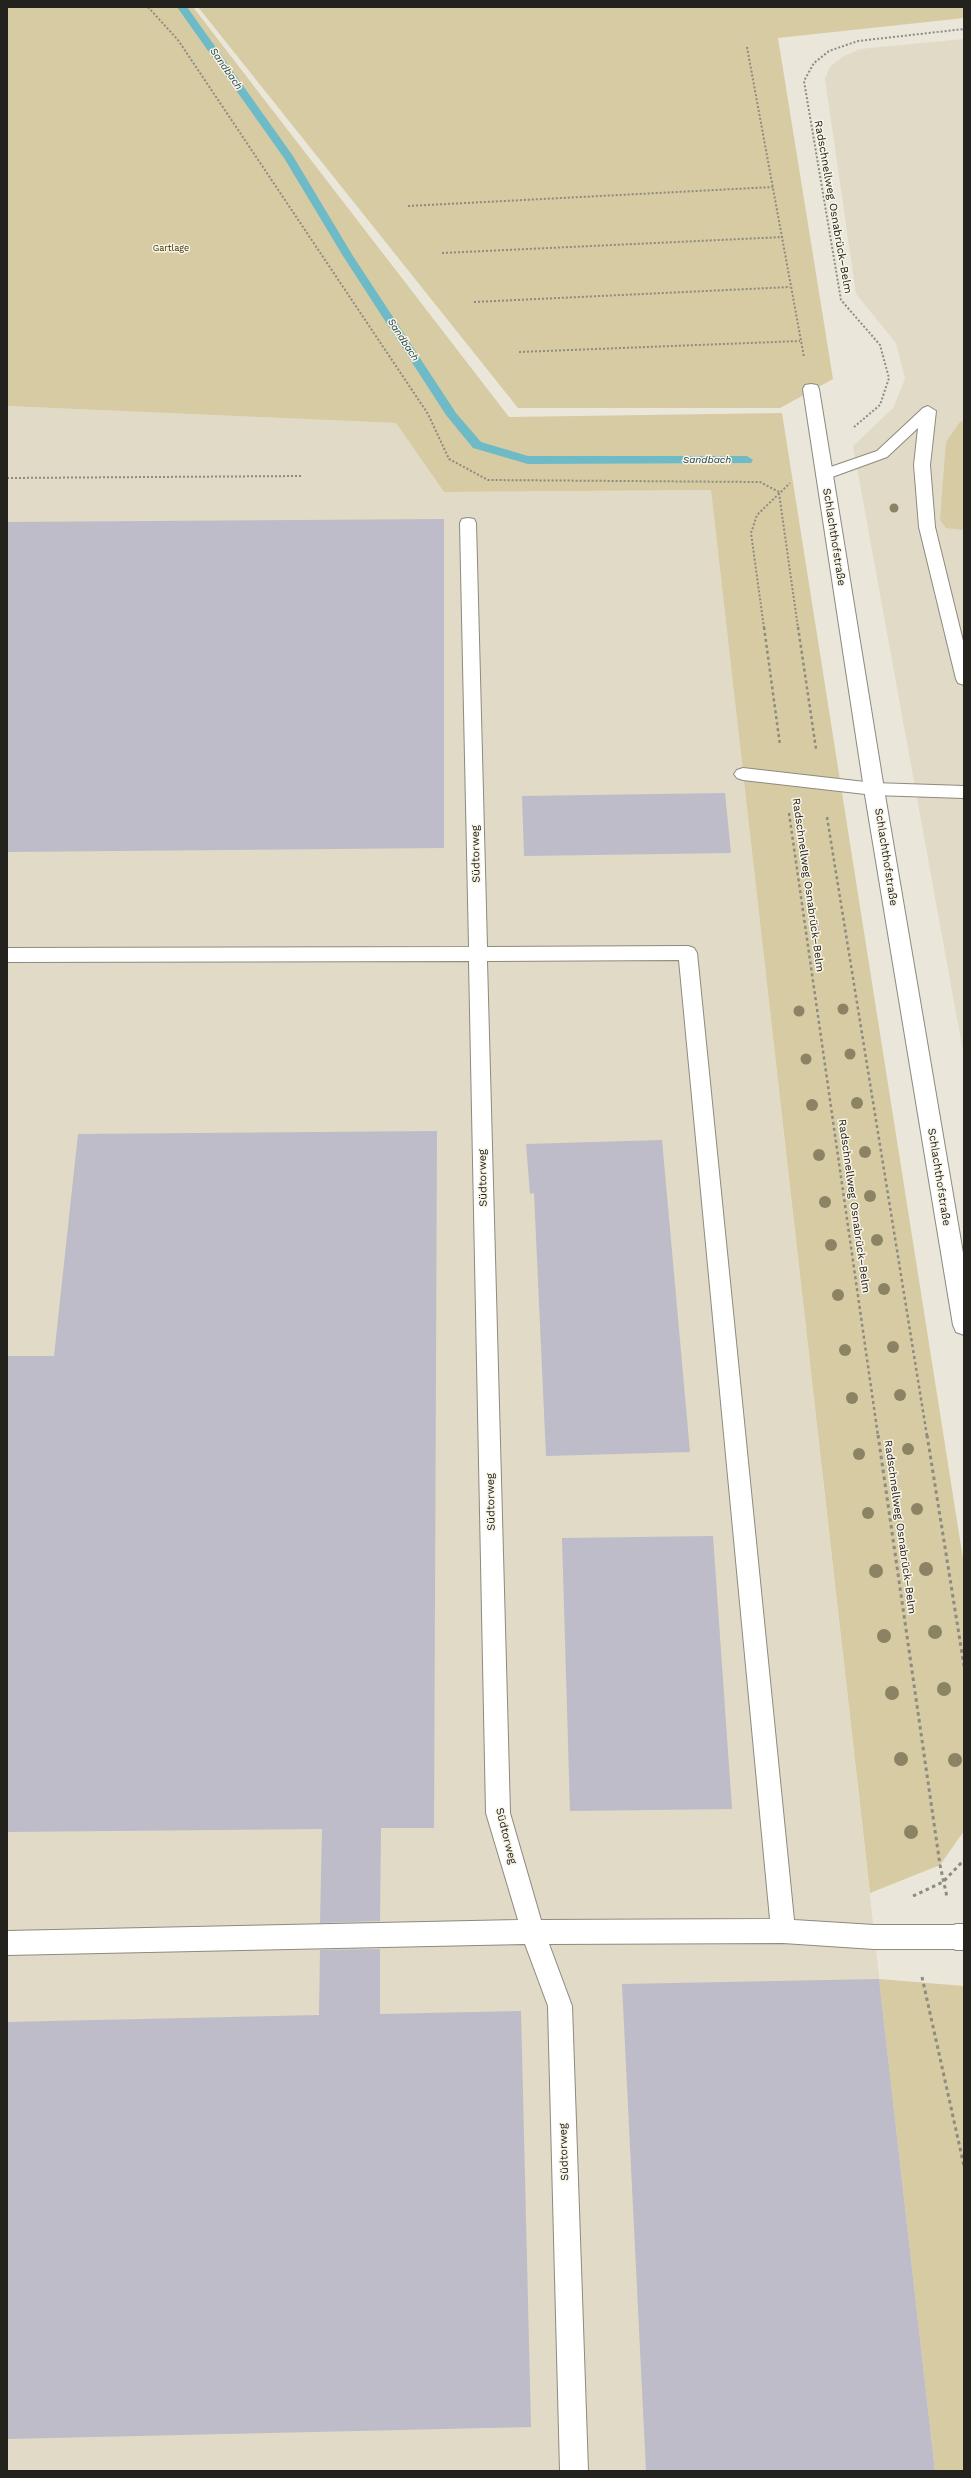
<!DOCTYPE html>
<html>
<head>
<meta charset="utf-8">
<style>
	body { margin:0 }
	#map { position:relative; width:971px; height:2478px; overflow:hidden; background:#eae7da; font-family:"Work Sans",sans-serif }
	canvas { display:block }
	.frame { position:absolute; inset:0; border:8px solid #23221d; pointer-events:none }
</style>
</head>
<body>
<div id="map">
<canvas width="971" height="2478"></canvas>
<div class="frame"></div>
</div>
<script>
const c = document.querySelector('canvas').getContext('2d');
c.lineJoin = 'round';
function fill(path, color) {
  c.fillStyle = color;
  c.fill(path, 'evenodd');
}
function toPath(rows) {
  const path = new Path2D();
  for (const r of rows) {
    path.moveTo(r[0], r[1]);
    for (let i = 2; i < r.length; i += 2) path.lineTo(r[i], r[i + 1]);
  }
  return path;
}
function stroke(path, color, width, dash) {
  c.strokeStyle = color;
  c.lineWidth = width;
  c.lineCap = dash ? 'butt' : 'round';
  c.setLineDash(dash || []);
  c.stroke(path);
}
function write(font, color, halo, rows, align = 'center') {
  c.font = font + ' "Work Sans",sans-serif';
  c.lineWidth = 3;
  c.setLineDash([]);
  c.textBaseline = 'middle';
  c.strokeStyle = halo;
  c.fillStyle = color;
  for (const [text, x, y, turn = 0] of rows) {
    c.save();
    c.translate(x, y);
    c.rotate((+turn || 0) * Math.PI / 180);
    c.textAlign = isNaN(turn) ? turn : align;
    if (halo) c.strokeText(text, 0, 0);
    c.fillText(text, 0, 0);
    c.restore();
  }
}
fill(toPath([
	[964,39,964,1057,853,446,893,408,905,379,896,343,856,294,825,79,830,67,842,57,860,49],
	[7,406,396,423,444,492,711,490,935,2471,7,2471]
]), '#e0dac7');
fill(toPath([
	[7,7,193,7,509,417,782,413,964,1565,964,1831,940,1865,870,1893,711,490,444,492,396,423,7,406],
	[198,7,964,7,964,18,778,38,833,379,780,408,518,408],
	[964,421,964,530,946,528,940,520,946,442,960,422],
	[879,1979,964,1986,964,2471,935,2471]
]), '#d7cba3');
fill(toPath([
	[177,7,187,7,293,156,353,256,456,413,481,442,528,456,747,456,753,460,751,463,528,464,473,448,446,415,343,256,284,158,177,7]
]), '#6ebbc7');
fill(toPath([
	[444,519,444,848,7,852,7,522],
	[725,793,731,853,524,856,522,796],
	[437,1131,434,1828,381,1828,380,1921,320,1923,322,1829,7,1832,7,1356,54,1356,78,1134],
	[662,1140,690,1452,546,1456,534,1193,530,1194,526,1144],
	[713,1536,732,1809,570,1811,562,1538],
	[380,1949,380,2014,521,2011,531,2427,7,2439,7,2022,319,2015,320,1950],
	[879,1979,935,2471,646,2471,622,1984]
]), '#bdbcc8');
const lane = toPath([
	[928,406,936,411,930,465,935,527,964,645,964,685,958,683,956,679,919,527,914,465,918,428,887,457,824,480,819,479,816,475,819,471,877,451,923,408,928,406],
	[468,518,474,519,476,523,487,947,688,946,694,948,697,953,794,1920,874,1925,956,1925,964,1928,964,1946,956,1949,874,1949,783,1943,549,1944,572,2006,588,2471,560,2471,548,2006,525,1944,7,1955,7,1931,518,1920,486,1813,469,961,7,962,7,948,469,947,460,523,462,519,468,518],
	[679,960,770,1919,541,1920,510,1813,487,961,679,960],
	[743,768,874,783,964,786,964,798,874,795,743,780,737,778,734,774,737,770,743,768]
]);
const street = toPath([
	[811,384,817,385,819,389,884,789,964,1259,964,1335,956,1332,953,1325,864,789,803,389,805,385,811,384],
	[956,1924,964,1924,964,1950,956,1950,947,1946,943,1937,947,1928,956,1924]
]);
stroke(lane, '#8d8a7e', 2);
stroke(street, '#8d8a7e', 2);
stroke(toPath([
	[148,7,178,40,428,414,449,459,488,480,760,482,779,492],
	[747,47,804,357],
	[408,206,773,187],
	[442,253,783,237],
	[474,302,790,287],
	[519,352,800,341],
	[854,427,880,405,889,378,880,345,841,300,804,81,814,63,829,51,858,41,964,29],
	[7,478,302,476],
	[779,493,798,628],
	[764,628,751,533,757,515,790,483]
]), '#8d8b82', 2, [2, 2]);
stroke(toPath([
	[764,627,780,745],
	[798,627,816,749],
	[789,813,878,1436],
	[827,817,927,1436]
]), '#8d8b82', 2.5, [3, 3]);
stroke(toPath([
	[878,1435,940,1865,947,1897],
	[927,1435,964,1666],
	[913,1896,943,1882,964,1860],
	[922,1977,964,2166]
]), '#8d8b82', 3, [3.5, 3.5]);
fill(lane, '#fff');
fill(street, '#fff');
c.fillStyle = '#8b8363';
for (const [x, y, r] of [
	[894,508,4.5],
	[843,1009,5.5],
	[799,1011,5.5],
	[850,1054,5.5],
	[806,1059,5.5],
	[857,1103,6],
	[812,1105,6],
	[865,1152,6],
	[819,1155,6],
	[870,1196,6],
	[825,1202,6],
	[877,1240,6],
	[831,1245,6],
	[884,1289,6],
	[838,1295,6],
	[893,1347,6],
	[845,1350,6],
	[900,1395,6],
	[852,1398,6],
	[908,1449,6],
	[859,1454,6],
	[917,1509,6],
	[868,1513,6],
	[926,1569,7],
	[876,1571,7],
	[935,1632,7],
	[884,1636,7],
	[944,1689,7],
	[892,1693,7],
	[901,1759,7],
	[955,1760,7],
	[911,1832,7]
]) {
  c.beginPath();
  c.arc(x, y, r, 0, 2 * Math.PI);
  c.fill();
}
write('9px', '#3e3201', '#f8f4e7', [
	["Gartlage",171,248]
]);
write('italic 10px', '#11373d', '#f8f4e7', [
	["Sandbach",226,69,55],
	["Sandbach",403,340,57],
	["Sandbach",707,460]
]);
write('11px', '#23221d', '#f8f4e7', [
	["Radschnellweg Osnabrück–Belm",833,207,80],
	["Schlachthofstraße",834,537,81],
	["Südtorweg",476,854,-91],
	["Schlachthofstraße",886,857,81],
	["Radschnellweg Osnabrück–Belm",808,885,82],
	["Schlachthofstraße",939,1177,81],
	["Südtorweg",483,1178,-91],
	["Radschnellweg Osnabrück–Belm",854,1206,82],
	["Südtorweg",491,1502,-91],
	["Radschnellweg Osnabrück–Belm",900,1527,82],
	["Südtorweg",506,1836,76],
	["Südtorweg",564,2152,-92]
]);
</script>
</body>
</html>
